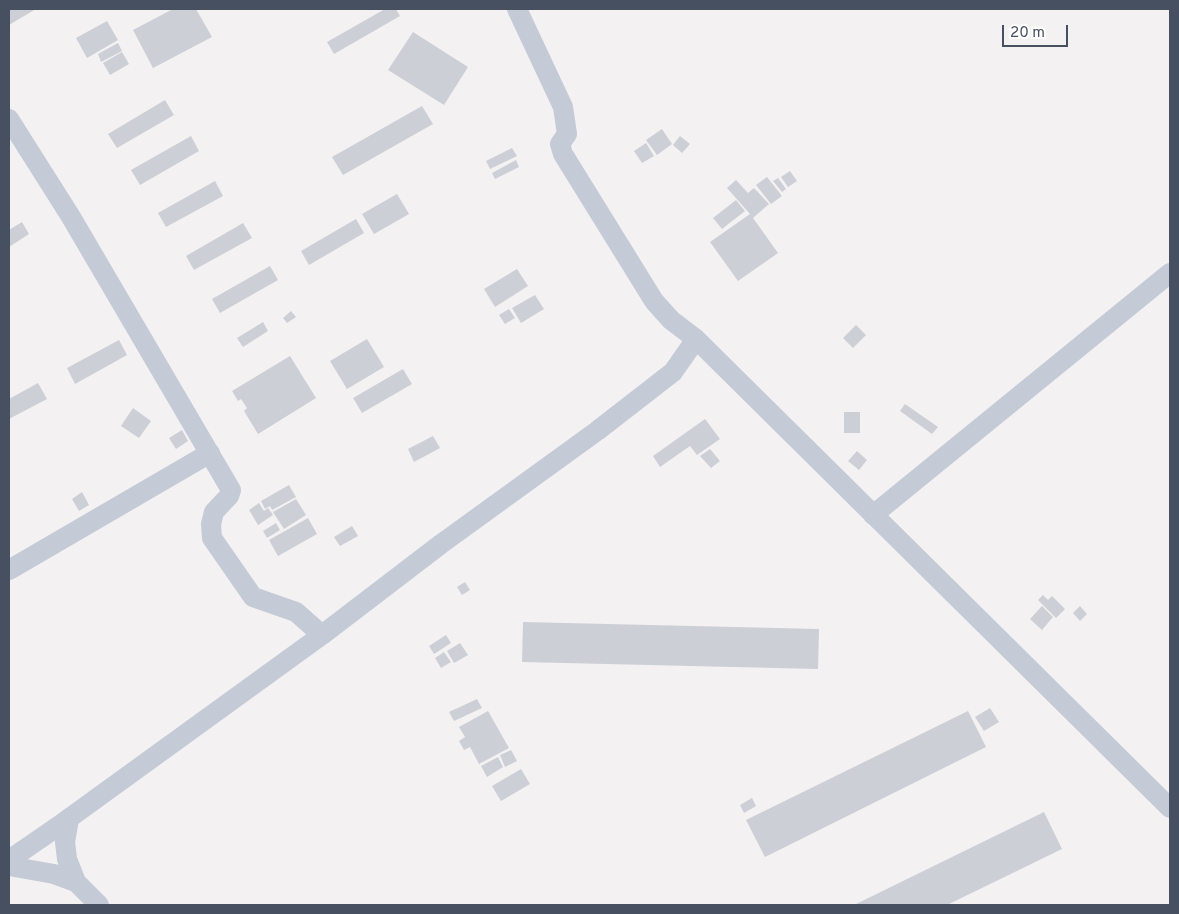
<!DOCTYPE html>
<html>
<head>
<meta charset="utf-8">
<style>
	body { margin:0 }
	#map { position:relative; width:1179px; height:914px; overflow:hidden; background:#f3f1f1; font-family:Overpass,sans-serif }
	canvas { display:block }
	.frame { position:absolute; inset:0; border:10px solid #475060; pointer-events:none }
	.scale { position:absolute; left:1002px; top:25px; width:66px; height:22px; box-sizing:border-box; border:2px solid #475060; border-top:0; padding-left:6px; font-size:15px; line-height:18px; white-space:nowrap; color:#475060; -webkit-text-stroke:4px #fff; paint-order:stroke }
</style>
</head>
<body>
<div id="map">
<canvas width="1179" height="914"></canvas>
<div class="frame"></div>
<div class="scale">20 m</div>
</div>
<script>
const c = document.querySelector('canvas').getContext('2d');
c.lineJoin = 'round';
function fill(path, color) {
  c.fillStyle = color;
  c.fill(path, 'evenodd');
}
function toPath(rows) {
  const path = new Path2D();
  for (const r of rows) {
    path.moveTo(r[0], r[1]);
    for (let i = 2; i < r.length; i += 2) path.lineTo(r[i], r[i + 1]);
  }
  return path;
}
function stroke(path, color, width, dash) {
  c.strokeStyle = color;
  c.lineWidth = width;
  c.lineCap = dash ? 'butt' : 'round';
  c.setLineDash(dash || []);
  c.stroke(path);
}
fill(toPath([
	[9,9,36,9,9,25],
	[173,9,196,9,212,37,153,68,133,30],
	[385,9,396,9,400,16,334,54,327,42],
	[107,21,118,40,87,58,76,38],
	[413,32,468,67,444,105,388,70],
	[118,43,122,51,101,62,98,54],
	[122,52,129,64,110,75,103,63],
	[165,100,174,115,117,148,108,134],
	[422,106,433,124,343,175,332,157],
	[662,129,672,144,657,155,646,140],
	[191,136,199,151,140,185,131,170],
	[680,136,690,144,682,153,673,145],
	[646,143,654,156,642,163,634,151],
	[512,148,517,156,490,169,486,161],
	[516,160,519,167,495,179,492,173],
	[790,171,797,181,788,187,781,177],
	[767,177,782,196,771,204,756,185],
	[778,178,786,189,782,192,773,181],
	[736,180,748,193,754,188,769,204,753,218,778,253,738,281,710,242,750,214,727,188],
	[215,181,223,196,166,227,158,213],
	[397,194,409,214,374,234,362,214],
	[736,200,745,211,722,229,713,218],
	[356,219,364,233,309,265,301,251],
	[22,222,29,234,9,247,9,230],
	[243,223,252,238,194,270,186,256],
	[270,266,278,280,220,313,212,299],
	[517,269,528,286,495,307,484,289],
	[535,295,544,309,521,323,512,308],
	[509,309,515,318,505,324,499,315],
	[291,311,296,317,287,323,283,318],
	[263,322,268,331,243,347,237,338],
	[856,325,866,335,853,348,843,338],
	[367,339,384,367,347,389,330,361],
	[119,340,127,355,75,384,67,368],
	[290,356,316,398,258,434,244,411,247,408,241,399,238,401,232,391],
	[403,369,412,384,362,413,353,398],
	[38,383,47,399,9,419,9,399],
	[905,404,938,427,932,434,900,411],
	[133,408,151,421,139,438,121,426],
	[844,412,860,412,860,433,844,433],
	[705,419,720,439,697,455,690,446,660,467,653,456],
	[182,430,188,441,176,449,169,438],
	[433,436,440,448,414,462,408,449],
	[710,449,720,461,711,468,700,456],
	[857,451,867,460,859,470,848,461],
	[289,485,296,497,272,510,270,506,265,509,261,501],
	[82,492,89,505,79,511,72,499],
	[296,499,306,515,284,529,273,512],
	[259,503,264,511,268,508,273,515,258,525,249,510],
	[308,518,317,534,278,556,269,540],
	[276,523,280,530,267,538,263,531],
	[352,526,358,536,340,546,334,537],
	[465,582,470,590,462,595,457,587],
	[1043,595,1048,600,1052,596,1065,609,1056,618,1038,600],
	[1042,606,1053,617,1042,630,1030,619],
	[1080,606,1087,614,1080,621,1073,613],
	[523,622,819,629,818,669,522,662],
	[446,635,451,643,434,654,429,646],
	[460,643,468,655,454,663,447,651],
	[444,652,451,662,441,668,435,658],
	[477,699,482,708,454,721,449,712],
	[990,708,999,722,984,731,975,717],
	[488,711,509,748,479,764,470,747,464,750,459,741,465,737,459,727],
	[968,711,986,747,765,857,746,820],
	[511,750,517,761,505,767,500,755],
	[498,757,503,767,487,777,481,766],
	[521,769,530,784,501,801,492,786],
	[752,798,756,806,744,813,740,805],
	[1044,812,1062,849,947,905,854,905]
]), '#cdcfd6');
stroke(toPath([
	[517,9,563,107,567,134,560,144,563,154,654,301,671,320,696,339,1170,808],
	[9,119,71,217,231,490,229,496,214,512,211,524,212,538,253,597,296,612,322,635],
	[873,515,1170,273],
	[9,570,210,453],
	[69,819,65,842,67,859,76,882],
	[9,860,57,827,322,635,441,544,597,431,673,372,696,339],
	[9,866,54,874,76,882,99,905]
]), '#c4cad6', 20);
</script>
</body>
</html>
